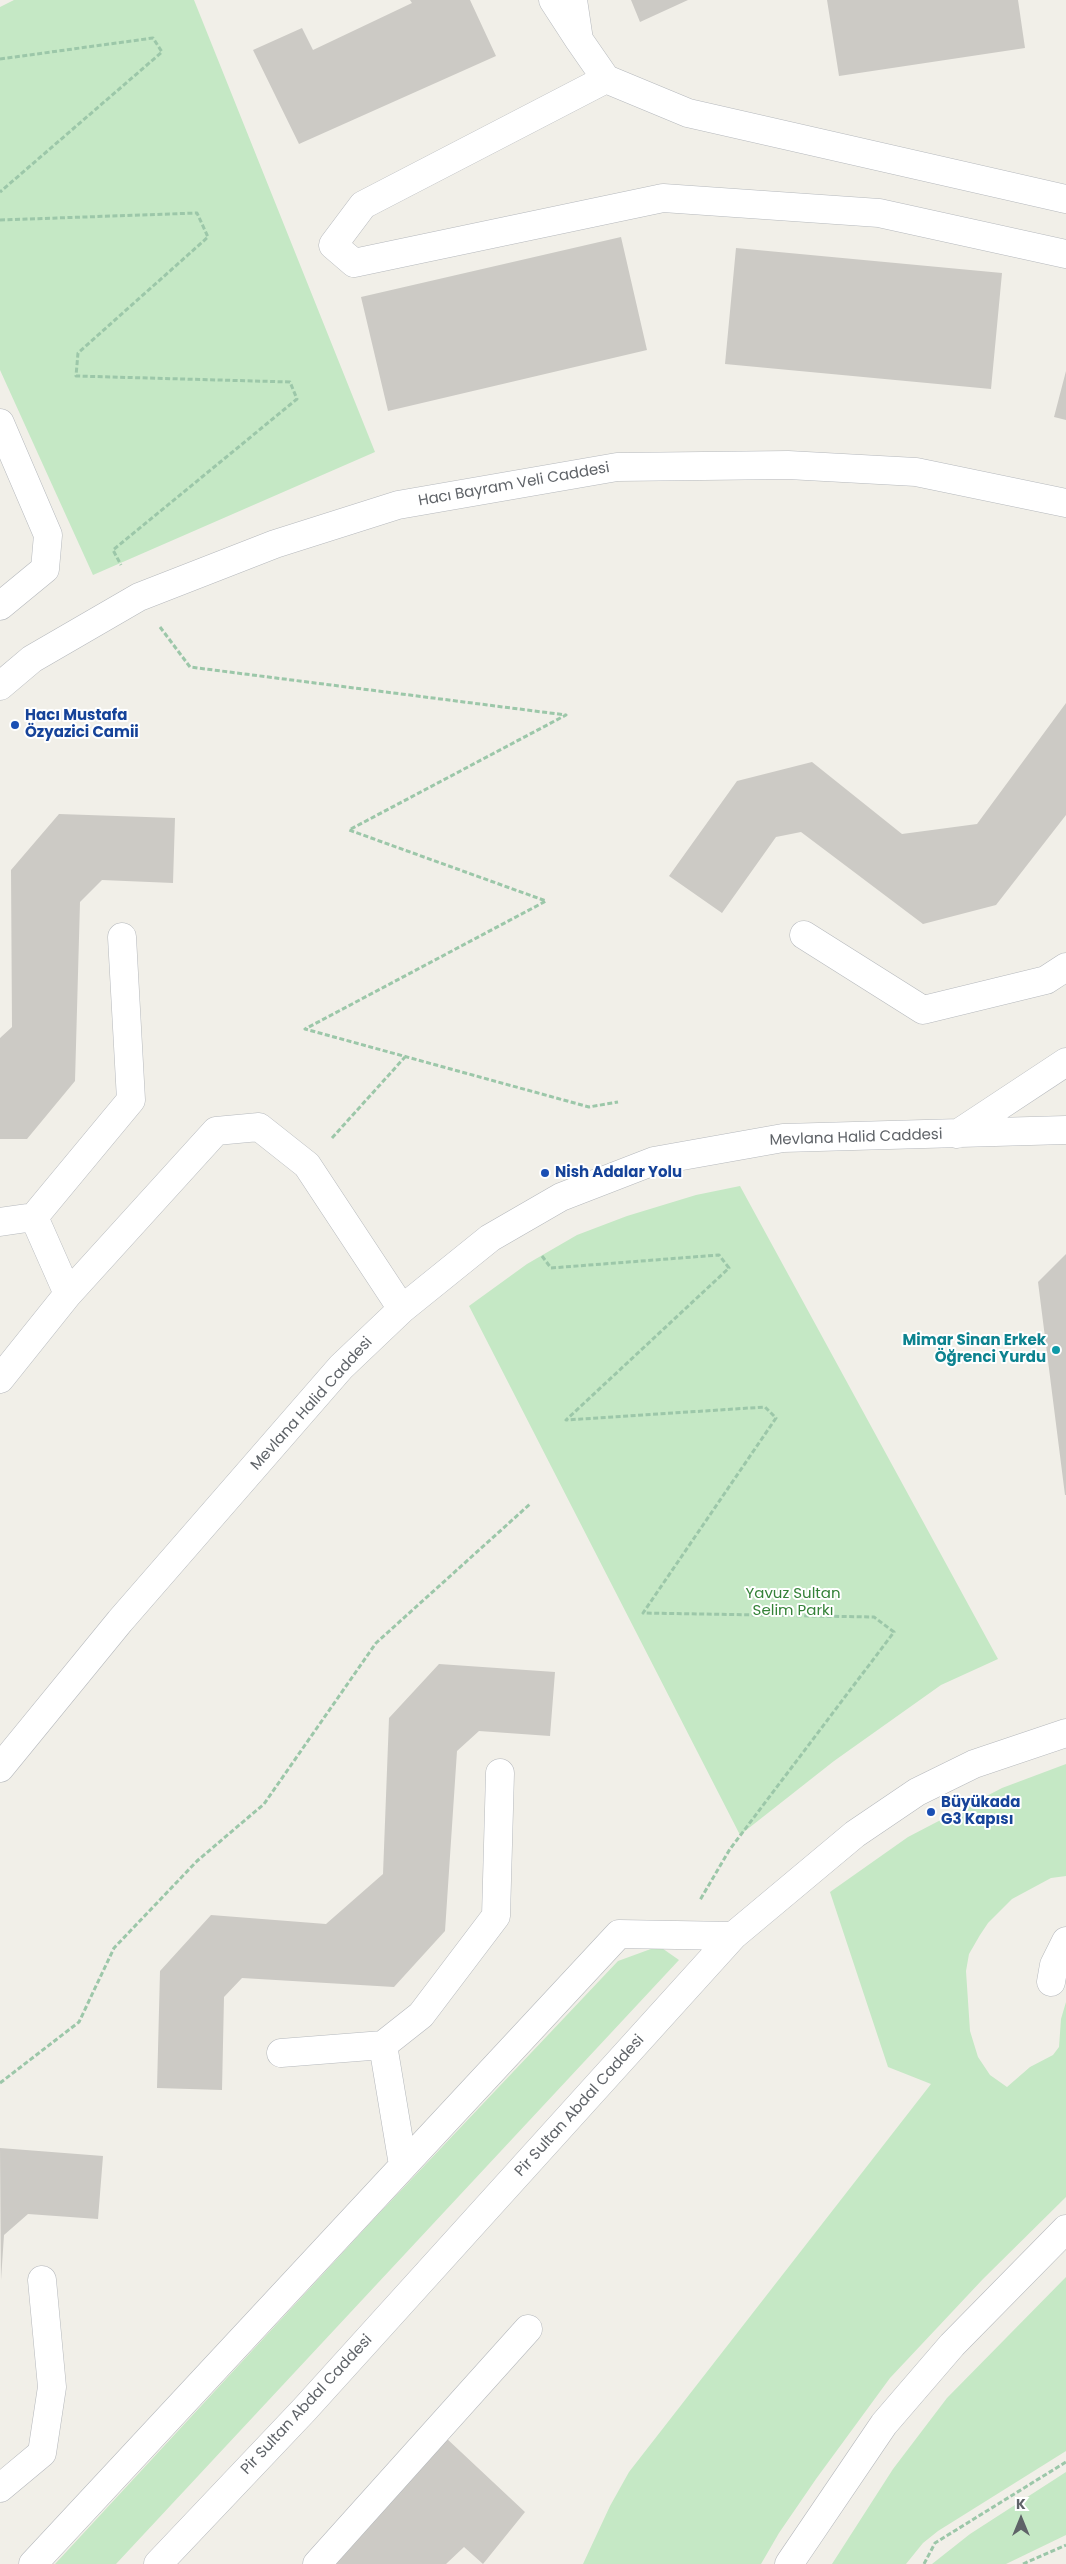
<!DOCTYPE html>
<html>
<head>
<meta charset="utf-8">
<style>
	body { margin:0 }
	#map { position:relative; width:1066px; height:2564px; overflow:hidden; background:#f1efe8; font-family:Poppins,sans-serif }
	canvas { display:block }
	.north { position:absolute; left:996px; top:2494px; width:50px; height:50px; -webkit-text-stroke:4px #fff; paint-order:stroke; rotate:0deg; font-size:14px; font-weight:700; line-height:20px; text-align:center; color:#5f6368 }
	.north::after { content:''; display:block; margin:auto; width:18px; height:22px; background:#5f6368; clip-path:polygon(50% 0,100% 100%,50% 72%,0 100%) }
</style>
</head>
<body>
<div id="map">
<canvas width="1066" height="2564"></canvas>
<div class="north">K</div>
</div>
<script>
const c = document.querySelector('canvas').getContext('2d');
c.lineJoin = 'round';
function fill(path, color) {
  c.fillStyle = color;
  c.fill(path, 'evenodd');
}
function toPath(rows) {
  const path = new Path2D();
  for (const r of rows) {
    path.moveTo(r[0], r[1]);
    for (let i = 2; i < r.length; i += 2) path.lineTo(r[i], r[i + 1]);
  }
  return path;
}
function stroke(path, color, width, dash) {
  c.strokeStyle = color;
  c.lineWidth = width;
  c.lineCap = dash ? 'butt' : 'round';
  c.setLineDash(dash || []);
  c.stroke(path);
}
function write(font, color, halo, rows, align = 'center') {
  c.font = font + ' Poppins,sans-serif';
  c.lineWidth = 4;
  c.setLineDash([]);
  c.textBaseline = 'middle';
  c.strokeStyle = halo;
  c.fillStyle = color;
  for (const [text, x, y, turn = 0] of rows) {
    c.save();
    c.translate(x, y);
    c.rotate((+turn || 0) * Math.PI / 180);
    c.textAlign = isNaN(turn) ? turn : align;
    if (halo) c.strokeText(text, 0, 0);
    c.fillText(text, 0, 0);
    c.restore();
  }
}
fill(toPath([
	[14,0,194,0,375,452,93,575,0,370,0,7],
	[740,1186,998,1659,941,1685,834,1761,740,1835,469,1306,527,1264,577,1235,627,1216,696,1195],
	[1066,1764,1066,1876,1051,1878,1012,1899,988,1923,980,1935,969,1954,966,1971,970,2031,978,2057,990,2075,1007,2087,1030,2067,1053,2055,1059,2047,1061,2019,1066,2002,1066,2197,983,2279,890,2378,816,2479,779,2533,761,2564,583,2564,610,2506,629,2472,931,2084,888,2067,830,1892,908,1837,1002,1788],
	[659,1946,679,1960,116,2564,55,2564,372,2221,618,1961],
	[1066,2277,1066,2451,938,2531,923,2543,906,2564,832,2564,893,2469,947,2398],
	[1066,2472,1066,2535,1006,2564,932,2564,970,2534]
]), '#c5e8c5');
fill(toPath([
	[410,0,470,0,496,56,299,144,253,50,302,28,313,50,412,3],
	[631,0,688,0,640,22],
	[827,0,1018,0,1025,48,839,76],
	[621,237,647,350,388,411,361,297],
	[736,248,1002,273,991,389,725,364],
	[1066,371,1066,420,1054,417],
	[1066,703,1066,815,996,905,923,924,801,832,776,837,722,913,669,876,737,781,812,762,902,834,977,824],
	[59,814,175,818,173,883,102,880,80,902,75,1081,27,1139,0,1139,0,1038,12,1027,11,870],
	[1066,1254,1066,1495,1065,1495,1038,1282],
	[439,1664,555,1672,550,1736,479,1731,457,1751,445,1931,394,1987,242,1978,224,1997,222,2090,157,2088,160,1971,211,1915,326,1924,383,1874,389,1718],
	[0,2148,103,2156,98,2219,28,2214,4,2235,1,2280],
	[445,2437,525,2512,483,2564,464,2547,446,2564,331,2564]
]), '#cccac5');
const minor = toPath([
	[553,0,579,40,573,0],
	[579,40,606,79,688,113,1066,199],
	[606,79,363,205,333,245,354,263,663,198,879,213,1066,254],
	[0,423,48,535,45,569,0,606],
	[0,686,32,659,139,597,275,544,398,505,617,467,788,465,916,472,1066,503],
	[804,935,923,1010,1046,980,1066,967],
	[957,1134,1066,1062],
	[34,1217,68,1294],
	[0,1222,34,1217,131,1100,122,937],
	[0,1379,68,1294,216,1131,259,1127,307,1165,402,1309],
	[0,1768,120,1621,341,1367,402,1309,490,1238,561,1197,654,1161,783,1138,1066,1130],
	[1051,1982,1054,1965,1066,1941],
	[383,2045,403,2165],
	[281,2053,383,2045,421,2015,496,1916,500,1773],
	[0,2488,42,2453,52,2387,42,2280],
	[33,2564,619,1934,733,1936],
	[158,2564,304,2410,733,1936,855,1834,917,1792,974,1764,1066,1733],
	[317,2564,528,2329],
	[789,2564,884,2424,952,2345,1066,2229]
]);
stroke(minor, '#b5b8bc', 29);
stroke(toPath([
	[0,59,153,38,162,52,0,192],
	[0,220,197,213,208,237,78,353,76,376,290,382,297,399,113,550,121,565],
	[160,627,190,667,566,715,349,830,546,901,305,1029,589,1107,618,1102],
	[332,1138,405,1057],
	[542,1256,551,1268,719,1255,729,1268,566,1420,765,1407,776,1418,643,1613,874,1617,894,1632,730,1849,700,1900],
	[0,2083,79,2022,114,1948,197,1861,264,1804,376,1643,530,1504],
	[924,2564,935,2543,1066,2462],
	[1023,2564,1066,2545]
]), '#9cc7a9', 3, [5, 2.5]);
stroke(minor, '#fff', 28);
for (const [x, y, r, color] of [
	[15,725,5,"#1a4fb4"],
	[545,1173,5,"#1a4fb4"],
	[1056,1350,5,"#0f9aa8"],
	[931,1812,5,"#1a4fb4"]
]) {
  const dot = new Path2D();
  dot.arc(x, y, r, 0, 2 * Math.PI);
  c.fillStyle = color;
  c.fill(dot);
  stroke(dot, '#fff', 2);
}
write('15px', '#5f6368', '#fff', [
	["Hacı Bayram Veli Caddesi",514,485,-10],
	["Mevlana Halid Caddesi",856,1138,-2],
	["Mevlana Halid Caddesi",312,1404,-48],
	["Pir Sultan Abdal Caddesi",580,2106,-48],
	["Pir Sultan Abdal Caddesi",307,2405,-47]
]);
write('bold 15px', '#164399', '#fff', [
	["Hacı Mustafa",25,716],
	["Özyazici Camii",25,733],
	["Nish Adalar Yolu",555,1173],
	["Büyükada",941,1803],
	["G3 Kapısı",941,1820]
], 'left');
write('bold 15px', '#0d838f', '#fff', [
	["Mimar Sinan Erkek",1046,1341],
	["Öğrenci Yurdu",1046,1358]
], 'right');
write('15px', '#348238', '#fff', [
	["Yavuz Sultan",793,1594],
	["Selim Parkı",793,1611]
]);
</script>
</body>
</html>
